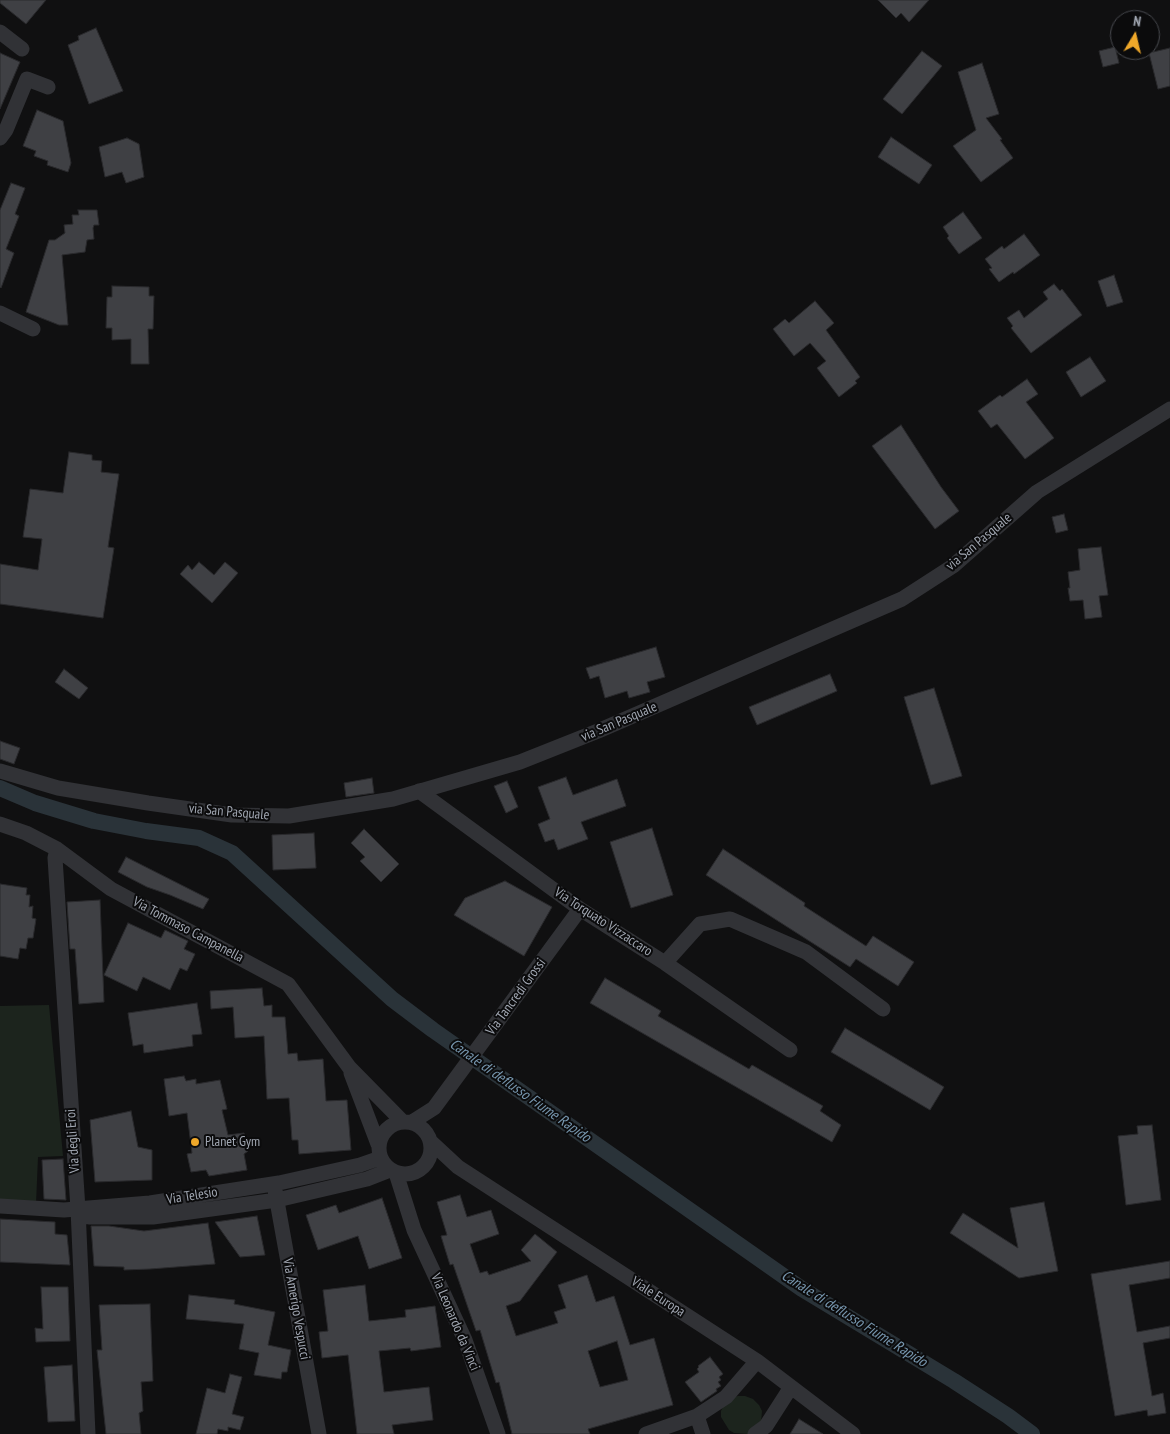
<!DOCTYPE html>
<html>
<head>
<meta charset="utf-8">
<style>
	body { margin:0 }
	#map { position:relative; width:1170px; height:1434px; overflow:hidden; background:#101011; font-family:"PT Sans Narrow",sans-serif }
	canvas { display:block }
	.north { position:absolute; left:1110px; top:10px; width:50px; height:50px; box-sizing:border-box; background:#0b0b0c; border:1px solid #47494e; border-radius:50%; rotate:9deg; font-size:14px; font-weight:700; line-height:20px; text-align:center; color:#a1a7b2 }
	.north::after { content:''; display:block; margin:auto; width:18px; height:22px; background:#efa82a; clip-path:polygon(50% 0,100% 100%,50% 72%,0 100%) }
</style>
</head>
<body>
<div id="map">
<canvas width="1170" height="1434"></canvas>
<div class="north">N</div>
</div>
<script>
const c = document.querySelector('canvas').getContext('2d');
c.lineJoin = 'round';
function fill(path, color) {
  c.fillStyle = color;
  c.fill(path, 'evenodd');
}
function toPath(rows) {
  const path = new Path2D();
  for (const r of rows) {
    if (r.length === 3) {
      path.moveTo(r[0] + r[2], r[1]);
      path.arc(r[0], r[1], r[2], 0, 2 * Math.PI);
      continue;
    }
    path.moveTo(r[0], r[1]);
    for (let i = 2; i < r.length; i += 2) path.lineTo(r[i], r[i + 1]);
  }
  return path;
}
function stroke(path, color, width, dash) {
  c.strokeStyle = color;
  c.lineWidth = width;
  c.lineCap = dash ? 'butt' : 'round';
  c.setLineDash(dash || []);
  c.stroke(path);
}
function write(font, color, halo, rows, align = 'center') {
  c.font = font + ' "PT Sans Narrow",sans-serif';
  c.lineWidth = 4;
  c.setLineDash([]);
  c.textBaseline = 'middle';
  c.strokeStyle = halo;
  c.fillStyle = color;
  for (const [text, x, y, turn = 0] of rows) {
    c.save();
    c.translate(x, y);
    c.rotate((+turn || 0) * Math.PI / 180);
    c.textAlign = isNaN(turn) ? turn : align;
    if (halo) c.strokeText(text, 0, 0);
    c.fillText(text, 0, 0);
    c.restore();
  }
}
fill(toPath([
	[49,1005,63,1156,38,1157,36,1204,0,1201,0,1006],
	[738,1396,745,1396,753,1399,759,1405,762,1411,761,1423,748,1434,734,1433,729,1430,721,1417,721,1411,725,1403,731,1398]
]), '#1c241d');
stroke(toPath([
	[0,788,35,803,94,821,146,831,199,838,232,853,392,999,433,1030,802,1289,954,1381,1008,1416,1032,1434]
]), '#2a3339', 16);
const building = toPath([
	[0,0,46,0,26,24,0,3,0,0],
	[878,0,929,0,909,22,901,13,896,18,878,0],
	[96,28,123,91,89,104,68,45,79,40,78,36,96,28],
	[1115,47,1119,63,1103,67,1099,51,1115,47],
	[1170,48,1170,86,1158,89,1149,53,1170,48],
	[922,51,942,66,902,114,883,99,922,51],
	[0,53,20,62,0,109,0,53],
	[982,63,999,114,986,118,1002,139,1000,140,1013,158,981,182,953,146,976,130,958,72,982,63],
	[37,110,63,121,71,163,68,172,47,165,48,161,34,156,36,151,23,146,37,110],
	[891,137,932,165,919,184,878,157,891,137],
	[127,138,139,144,144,177,126,183,122,172,105,177,99,147,127,138],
	[11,183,25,188,15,214,19,216,6,249,14,253,1,288,0,287,0,210,11,183],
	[78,210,97,210,99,225,94,225,93,228,94,239,87,240,85,252,62,255,68,325,59,325,26,312,49,240,55,240,65,233,64,225,73,224,72,215,79,215,78,210],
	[963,212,982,238,959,254,947,238,949,236,943,227,963,212],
	[1024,234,1040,255,1014,274,1013,272,999,282,989,269,992,268,985,259,1002,246,1004,249,1024,234],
	[1114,275,1123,302,1107,307,1098,281,1114,275],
	[1054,284,1060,291,1062,289,1082,315,1031,353,1011,328,1013,326,1007,318,1019,310,1024,318,1048,299,1043,292,1054,284],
	[112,286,149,287,149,296,154,296,153,329,148,329,149,364,131,364,131,339,112,340,112,328,106,328,107,297,112,297,112,286],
	[815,301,834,323,826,330,860,377,855,381,857,383,839,397,817,368,826,361,810,343,794,356,773,329,785,319,789,323,815,301],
	[1090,357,1106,381,1081,397,1066,372,1090,357],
	[1027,379,1038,394,1026,402,1054,438,1025,459,997,424,991,428,978,411,1000,395,1002,397,1027,379],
	[901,425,941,487,959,511,935,529,872,446,901,425],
	[69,452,92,455,92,460,102,461,101,472,119,474,108,547,114,548,103,618,0,604,0,564,38,570,42,539,23,537,30,489,63,493,69,452],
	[1064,514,1068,530,1056,533,1052,517,1064,514],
	[1101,547,1108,595,1099,596,1102,617,1085,619,1083,600,1070,601,1068,588,1070,588,1068,572,1080,570,1078,549,1101,547],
	[199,562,214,575,225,562,238,573,212,603,180,574,188,565,192,570,199,562],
	[656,647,665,677,647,682,650,692,629,698,627,691,605,698,599,676,590,679,586,668,656,647],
	[64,669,88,688,79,699,55,682,64,669],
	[830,674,837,691,757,725,749,707,830,674],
	[934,688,962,776,931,785,904,697,934,688],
	[0,741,20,748,14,764,0,759,0,741],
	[566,777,573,795,617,779,626,806,581,822,588,839,558,850,554,839,545,842,538,824,550,819,538,787,566,777],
	[372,778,374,793,346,797,344,783,372,778],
	[507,781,518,807,506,813,494,786,507,781],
	[652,828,673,895,631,908,610,842,652,828],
	[364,829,399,864,381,882,360,861,365,857,351,843,364,829],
	[314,833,316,868,273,870,272,835,314,833],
	[723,849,805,903,804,906,866,946,873,936,914,962,898,986,856,959,850,967,706,875,723,849],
	[126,857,209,899,203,909,170,895,147,887,118,872,126,857],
	[505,881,552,907,524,956,454,915,465,898,505,881],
	[0,884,27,888,26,895,30,895,29,907,33,906,32,918,36,919,33,938,28,938,26,949,20,948,18,959,0,956,0,884],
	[100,900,104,1002,79,1004,75,949,70,949,67,902,100,900],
	[128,923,161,938,165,930,188,941,184,949,195,954,187,971,180,968,170,990,143,977,137,991,104,975,128,923],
	[605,978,661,1011,658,1016,749,1069,752,1065,823,1106,820,1111,841,1125,832,1142,590,1003,605,978],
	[262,988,264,1006,272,1005,272,1017,285,1017,288,1054,297,1053,298,1061,323,1059,326,1101,347,1100,351,1150,299,1154,298,1140,292,1140,289,1098,267,1099,264,1036,235,1038,233,1007,211,1009,210,991,262,988],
	[197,1003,202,1034,192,1035,193,1046,144,1053,143,1044,133,1046,128,1013,197,1003],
	[845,1028,944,1087,930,1110,831,1052,845,1028],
	[184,1076,186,1081,196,1079,196,1084,220,1080,227,1109,222,1110,228,1135,244,1133,248,1151,244,1154,247,1170,209,1176,206,1170,191,1172,187,1154,192,1153,187,1113,169,1116,164,1079,184,1076],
	[131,1111,138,1147,152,1150,152,1180,95,1182,90,1120,131,1111],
	[1152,1125,1161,1200,1126,1205,1118,1136,1138,1134,1137,1126,1152,1125],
	[63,1159,66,1200,44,1199,42,1160,63,1159],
	[460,1195,467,1217,491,1210,499,1234,470,1244,480,1273,487,1271,489,1275,531,1261,521,1250,535,1234,557,1252,520,1301,506,1306,516,1336,558,1323,554,1312,566,1308,558,1285,587,1275,596,1302,614,1296,630,1345,654,1338,673,1405,588,1429,590,1434,512,1434,499,1382,496,1383,480,1330,476,1331,453,1264,450,1265,441,1236,447,1235,437,1202,460,1195],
	[617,1341,628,1380,600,1387,588,1351,617,1341],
	[382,1198,402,1258,369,1269,358,1236,318,1250,306,1215,336,1205,339,1213,382,1198],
	[1044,1202,1058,1271,1019,1278,950,1233,963,1213,1018,1248,1010,1208,1044,1202],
	[257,1216,265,1255,240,1257,215,1222,257,1216],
	[0,1219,55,1222,55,1234,67,1235,70,1265,0,1262,0,1219],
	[208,1223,215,1264,150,1269,124,1270,124,1267,94,1266,91,1226,109,1226,144,1231,208,1223],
	[1170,1261,1170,1278,1129,1285,1137,1332,1170,1326,1170,1338,1143,1343,1152,1396,1163,1393,1166,1413,1148,1416,1147,1410,1115,1416,1091,1274,1170,1261],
	[365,1285,369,1321,406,1317,405,1310,435,1306,441,1347,411,1351,410,1348,379,1351,384,1392,429,1387,433,1420,392,1425,394,1434,357,1434,348,1355,322,1358,319,1332,328,1331,323,1290,365,1285],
	[41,1287,68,1287,70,1341,36,1342,35,1328,43,1329,41,1287],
	[189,1295,235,1300,234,1304,275,1312,268,1345,291,1350,287,1372,282,1372,281,1379,254,1375,259,1353,239,1349,244,1324,186,1319,189,1295],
	[150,1304,153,1381,141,1382,143,1411,139,1413,141,1434,106,1434,97,1350,102,1350,99,1305,150,1304],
	[710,1357,723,1374,719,1377,721,1380,718,1382,721,1386,716,1389,717,1391,701,1402,685,1382,699,1372,697,1369,699,1367,698,1366,710,1357],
	[72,1365,75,1421,48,1422,44,1367,72,1365],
	[230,1374,242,1377,232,1414,244,1417,240,1430,228,1427,228,1431,218,1429,217,1434,196,1434,207,1388,225,1393,230,1374],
	[799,1419,823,1434,790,1434,799,1419]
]);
fill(building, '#3f4044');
stroke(building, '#2a2a2d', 1);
stroke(toPath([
	[0,32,22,49],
	[0,138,6,130,27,79,48,87],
	[0,313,33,329],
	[0,771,58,788,148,803,232,815,289,816,393,799,520,762,598,731,902,599,953,566,1037,492,1170,409],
	[419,791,580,909,665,963,790,1050],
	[0,824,26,833,57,849,111,889,288,984,349,1067,402,1121],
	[57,849,55,858,78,1209,88,1434],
	[665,963,700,924,730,919,806,952,883,1009],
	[351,1073,378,1144],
	[405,1148,26],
	[412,1122,434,1108,580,909],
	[430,1141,458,1167,757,1361,853,1434],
	[396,1173,414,1230,465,1340,498,1434],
	[275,1190,319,1434],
	[0,1206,64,1210,150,1203,279,1183,360,1165,380,1158],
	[89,1217,153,1217,277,1200,367,1179,390,1170],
	[697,1416,703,1434],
	[646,1434,697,1416,726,1397,757,1361],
	[755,1434,766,1426,791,1387]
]), '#313236', 15);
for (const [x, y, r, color] of [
	[195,1142,5,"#efa82a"]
]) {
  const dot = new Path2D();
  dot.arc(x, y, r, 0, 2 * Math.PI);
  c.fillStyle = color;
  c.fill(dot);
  stroke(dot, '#0b0b0c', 2);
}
write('14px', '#a1a7b2', '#0b0b0c', [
	["via San Pasquale",979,542,-40],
	["via San Pasquale",619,722,-23],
	["via San Pasquale",229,812,5],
	["Via Torquato Vizzaccaro",603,922,33],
	["Via Tommaso Campanella",188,930,28],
	["Via Tancredi Grossi",516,997,-54],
	["Via degli Eroi",73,1141,-94],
	["Via Telesio",192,1196,-9],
	["Viale Europa",658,1297,33],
	["Via Amerigo Vespucci",296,1309,80],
	["Via Leonardo da Vinci",455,1322,67]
]);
write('14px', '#a1a7b2', '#0b0b0c', [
	["Planet Gym",205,1142]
], 'left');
write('italic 15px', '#7796ae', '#0b0b0c', [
	["Canale di deflusso Fiume Rapido",520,1091,35],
	["Canale di deflusso Fiume Rapido",854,1319,32]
]);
</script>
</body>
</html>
